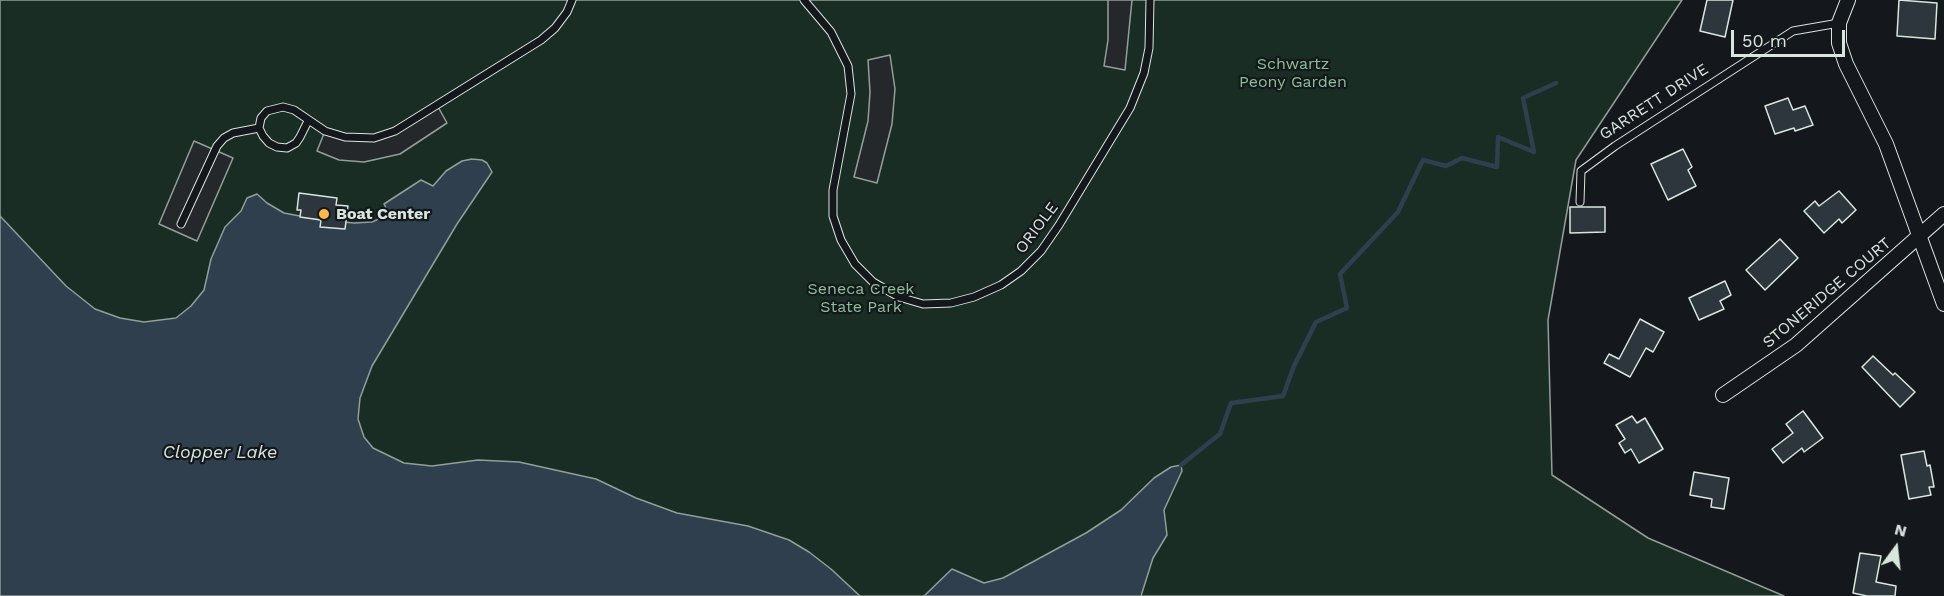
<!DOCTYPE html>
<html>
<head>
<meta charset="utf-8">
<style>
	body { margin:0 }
	#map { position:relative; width:1944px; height:596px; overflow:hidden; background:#14181c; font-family:"Work Sans",sans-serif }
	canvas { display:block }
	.north { position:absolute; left:1866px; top:518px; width:60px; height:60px; -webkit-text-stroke:4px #14181c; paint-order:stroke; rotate:15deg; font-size:16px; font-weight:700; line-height:24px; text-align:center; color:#d8e6dc }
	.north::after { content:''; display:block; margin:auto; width:21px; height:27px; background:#d8e6dc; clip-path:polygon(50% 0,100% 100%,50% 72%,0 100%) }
	.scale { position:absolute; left:1731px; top:30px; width:114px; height:27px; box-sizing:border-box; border:3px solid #d8e6dc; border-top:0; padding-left:8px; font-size:18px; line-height:21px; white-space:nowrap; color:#d8e6dc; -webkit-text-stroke:4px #14181c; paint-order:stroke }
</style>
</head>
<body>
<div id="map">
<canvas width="1944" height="596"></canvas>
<div class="north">N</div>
<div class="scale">50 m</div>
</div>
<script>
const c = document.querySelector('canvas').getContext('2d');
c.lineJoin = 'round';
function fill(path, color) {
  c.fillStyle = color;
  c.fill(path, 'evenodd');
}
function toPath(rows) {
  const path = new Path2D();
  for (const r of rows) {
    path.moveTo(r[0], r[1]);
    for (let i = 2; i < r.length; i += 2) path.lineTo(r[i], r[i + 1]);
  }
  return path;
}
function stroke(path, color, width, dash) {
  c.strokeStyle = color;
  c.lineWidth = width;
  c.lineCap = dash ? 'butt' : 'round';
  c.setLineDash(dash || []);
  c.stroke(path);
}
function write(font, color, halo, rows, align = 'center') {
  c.font = font + ' "Work Sans",sans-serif';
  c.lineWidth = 4.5;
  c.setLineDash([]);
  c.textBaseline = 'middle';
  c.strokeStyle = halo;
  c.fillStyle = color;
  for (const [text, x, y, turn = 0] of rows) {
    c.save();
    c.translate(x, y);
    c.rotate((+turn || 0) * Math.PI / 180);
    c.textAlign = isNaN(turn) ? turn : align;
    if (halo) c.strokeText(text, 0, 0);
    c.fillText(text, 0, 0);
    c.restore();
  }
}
const green = toPath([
	[0,0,1682,0,1576,160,1548,320,1552,475,1648,538,1784,596,0,596,0,0]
]);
fill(green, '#1a2d24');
stroke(green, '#939e99', 1.5);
const parking = toPath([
	[1108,0,1132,0,1125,70,1104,66,1108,40,1108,0],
	[890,55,895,89,892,124,877,183,854,177,868,121,870,92,868,60,890,55],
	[437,105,447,123,400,154,364,162,339,160,317,151,325,131,374,138,437,105],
	[194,141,233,158,197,241,159,224,194,141]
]);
fill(parking, '#24282b');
stroke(parking, '#939e99', 1.5);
const water = toPath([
	[472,159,482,160,487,163,492,172,457,224,372,366,360,398,358,419,364,437,373,448,404,463,432,466,478,460,519,462,596,479,636,498,677,513,748,526,789,540,809,552,831,569,860,596,0,596,0,216,66,286,95,309,120,318,144,322,176,318,191,306,204,290,211,259,225,227,241,211,247,198,257,194,267,203,284,213,321,220,354,223,372,222,389,214,384,204,421,180,433,186,446,171,462,161,472,159],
	[1181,465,1182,471,1164,510,1167,535,1153,558,1141,596,924,596,952,569,984,583,1003,578,1086,533,1121,510,1154,478,1171,467,1181,465]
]);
fill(water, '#2f3f4d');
stroke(water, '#939e99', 1.5);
stroke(toPath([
	[1181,465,1220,434,1231,403,1283,396,1294,366,1316,322,1347,308,1340,274,1398,212,1423,160,1446,166,1462,158,1497,167,1498,137,1534,152,1523,98,1556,83]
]), '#2f3f4d', 4.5);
const building = toPath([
	[1707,0,1733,0,1725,37,1700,31,1707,0],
	[1899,0,1937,3,1935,39,1897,36,1899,0],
	[1788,98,1793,110,1805,106,1813,125,1795,131,1794,128,1775,134,1765,106,1788,98],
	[1683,149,1692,167,1688,170,1696,186,1668,200,1651,164,1683,149],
	[1839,191,1856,210,1842,223,1839,219,1824,233,1804,211,1815,201,1819,206,1839,191],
	[299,193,337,198,336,205,348,206,345,229,320,227,321,220,300,217,301,210,297,210,299,193],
	[1570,207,1605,207,1605,232,1570,233,1570,207],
	[1780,239,1798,258,1765,290,1746,270,1780,239],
	[1725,281,1731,295,1720,301,1724,309,1699,320,1689,298,1725,281],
	[1640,319,1664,332,1653,352,1646,348,1630,377,1604,363,1609,354,1619,359,1640,319],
	[1873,356,1893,375,1895,373,1915,392,1900,407,1862,367,1873,356],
	[1803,411,1823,438,1804,452,1802,448,1783,463,1772,449,1793,433,1786,424,1803,411],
	[1632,416,1637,423,1645,418,1663,449,1639,463,1631,449,1625,453,1619,443,1625,439,1616,425,1632,416],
	[1924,451,1927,466,1930,465,1934,487,1929,487,1931,495,1909,499,1901,455,1924,451],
	[1694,472,1729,478,1724,509,1711,507,1712,499,1690,495,1694,472],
	[1860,553,1881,556,1876,582,1896,586,1895,596,1867,596,1853,593,1860,553]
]);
fill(building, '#2c363c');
stroke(building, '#d8e6dc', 1.5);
const service = toPath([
	[804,0,831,32,848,66,851,94,833,190,833,216,841,240,855,264,873,282,899,297,923,304,951,303,974,297,1001,285,1021,271,1041,251,1059,225,1130,108,1144,73,1149,48,1150,0],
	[308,121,300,137,296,143,287,148,277,147,269,143,263,136,259,128,261,118,267,111,283,107,294,110,325,131,345,137,374,138,395,131,541,40,555,28,567,12,572,0],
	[1580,202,1581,171,1615,146,1793,31,1839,23],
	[181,224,217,146,224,138,233,133,259,128]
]);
const minor = toPath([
	[1848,0,1839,23,1839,43,1846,64,1886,144,1944,304],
	[1723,395,1796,345,1944,214]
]);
stroke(service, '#d8e6dc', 9);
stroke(minor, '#d8e6dc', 16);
stroke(service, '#14181c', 7);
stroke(minor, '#14181c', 14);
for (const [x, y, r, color] of [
	[324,214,6,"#ffb74d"]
]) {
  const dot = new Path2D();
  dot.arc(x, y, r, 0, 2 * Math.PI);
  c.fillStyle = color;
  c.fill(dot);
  stroke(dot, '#14181c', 2);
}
write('16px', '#8ac095', '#14181c', [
	["Schwartz",1293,64],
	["Peony Garden",1293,82],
	["Seneca Creek",861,289],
	["State Park",861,307]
]);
write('16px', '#d8e6dc', '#14181c', [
	["GARRETT DRIVE",1654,102,-33],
	["ORIOLE",1037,228,-53],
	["STONERIDGE COURT",1827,293,-40]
]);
write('bold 16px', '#d8e6dc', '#14181c', [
	["Boat Center",336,214]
], 'left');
write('italic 18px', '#d8e6dc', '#14181c', [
	["Clopper Lake",220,453]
]);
</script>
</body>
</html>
